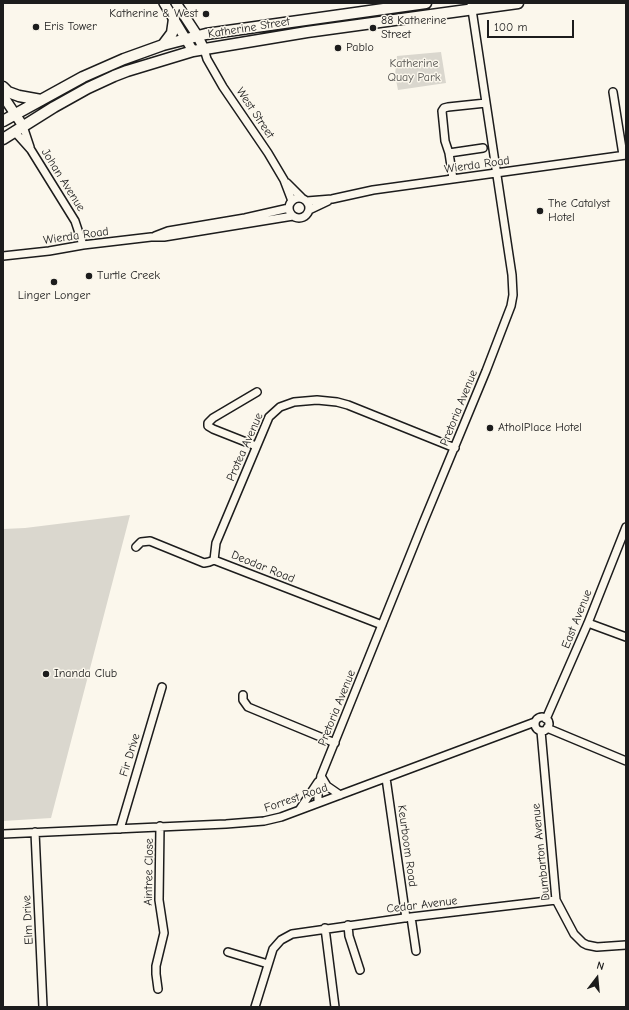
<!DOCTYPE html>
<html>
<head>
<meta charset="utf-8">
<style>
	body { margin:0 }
	#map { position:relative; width:629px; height:1010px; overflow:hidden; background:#fbf7ec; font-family:"Comic Neue",sans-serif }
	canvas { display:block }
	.frame { position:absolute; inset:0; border:4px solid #1c1c1c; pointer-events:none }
	.north { position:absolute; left:577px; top:958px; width:40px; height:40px; -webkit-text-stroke:3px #fbf7ec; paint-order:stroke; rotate:16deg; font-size:11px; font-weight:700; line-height:16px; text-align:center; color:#1c1c1c }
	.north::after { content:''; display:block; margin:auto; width:14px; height:18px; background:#1c1c1c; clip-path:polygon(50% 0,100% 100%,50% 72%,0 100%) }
	.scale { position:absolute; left:487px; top:20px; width:87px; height:18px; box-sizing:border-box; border:2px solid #1c1c1c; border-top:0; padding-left:5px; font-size:12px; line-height:14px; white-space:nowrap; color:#1c1c1c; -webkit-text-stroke:3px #fbf7ec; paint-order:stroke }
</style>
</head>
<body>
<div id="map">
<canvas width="629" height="1010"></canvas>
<div class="frame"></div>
<div class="north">N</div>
<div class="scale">100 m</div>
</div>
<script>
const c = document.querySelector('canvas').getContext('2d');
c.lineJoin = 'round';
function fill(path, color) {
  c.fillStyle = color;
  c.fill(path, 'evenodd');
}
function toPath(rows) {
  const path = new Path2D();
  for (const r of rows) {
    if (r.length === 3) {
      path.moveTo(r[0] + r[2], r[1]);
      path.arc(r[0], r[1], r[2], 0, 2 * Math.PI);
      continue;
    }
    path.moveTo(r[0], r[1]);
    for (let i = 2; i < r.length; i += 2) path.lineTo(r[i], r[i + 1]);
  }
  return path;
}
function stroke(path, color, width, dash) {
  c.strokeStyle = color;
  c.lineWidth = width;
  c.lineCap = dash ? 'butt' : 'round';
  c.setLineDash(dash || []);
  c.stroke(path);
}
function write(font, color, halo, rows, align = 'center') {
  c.font = font + ' "Comic Neue",sans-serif';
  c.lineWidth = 3;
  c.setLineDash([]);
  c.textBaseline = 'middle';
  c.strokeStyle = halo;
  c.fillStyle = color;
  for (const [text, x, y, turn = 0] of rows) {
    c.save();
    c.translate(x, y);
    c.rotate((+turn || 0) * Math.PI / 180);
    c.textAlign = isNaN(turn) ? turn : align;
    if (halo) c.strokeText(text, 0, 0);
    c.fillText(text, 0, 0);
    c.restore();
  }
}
fill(toPath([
	[441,52,446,83,398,90,395,75,397,56],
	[130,515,51,818,3,821,3,529,25,528]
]), '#dad7ce');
const minor = toPath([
	[204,49,207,59,223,87,268,153,284,180,292,201],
	[613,92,623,155],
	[23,126,30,147],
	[14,131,31,150,75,221,83,245],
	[449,153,483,148],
	[453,179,449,153,445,141,442,111,444,108,448,107,486,103],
	[287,183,302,198],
	[299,208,10],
	[307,201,332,199,373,190,626,155],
	[309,210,328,201],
	[155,236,168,231,245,218,289,208],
	[3,256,49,251,83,245,151,237,164,237,293,216],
	[256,446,213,429,208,426,208,423,213,418,257,392],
	[136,547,141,542,150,541,204,563,209,562,214,560],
	[214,560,216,543,269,417,280,407,294,402,317,400,337,402,348,405,455,448],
	[214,560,382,625],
	[588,623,626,637],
	[243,695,243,700,248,707,335,743],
	[542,724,7],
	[546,719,588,623,626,527],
	[547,728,626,761],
	[541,731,556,900,574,934,583,943,587,945,597,947,626,945],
	[321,776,327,786,340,795],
	[386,778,406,918],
	[318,803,318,792,321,776,423,523,486,371,511,306,513,295,512,275,471,3],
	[300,809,318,782],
	[120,829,162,687],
	[35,832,43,1007],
	[3,834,226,824,264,821,281,817,535,722],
	[411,917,416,951],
	[348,925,349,936,360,970],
	[325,928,335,1007],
	[228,952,268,964],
	[158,989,156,974,156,966,164,933,159,900,160,826],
	[255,1007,273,949,281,940,292,934,411,917,556,900]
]);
const tertiary = toPath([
	[164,3,193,51],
	[176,3,197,35,204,49],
	[3,96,23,126]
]);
const secondary = toPath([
	[163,45,172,33,174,19],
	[3,87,8,92,19,96,41,100],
	[3,121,83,77,124,59,163,45,206,34,426,3],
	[3,139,54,107,88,88,114,76,127,71,193,51,307,32,518,3]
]);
stroke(minor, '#1c1c1c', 10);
stroke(tertiary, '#1c1c1c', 12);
stroke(secondary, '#1c1c1c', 13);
stroke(minor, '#fbf7ec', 7);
stroke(tertiary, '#fbf7ec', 9);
stroke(secondary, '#fbf7ec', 10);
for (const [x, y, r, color] of [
	[206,14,4,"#1c1c1c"],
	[36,27,4,"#1c1c1c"],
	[373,28,4,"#1c1c1c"],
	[338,48,4,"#1c1c1c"],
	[540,211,4,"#1c1c1c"],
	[89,276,4,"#1c1c1c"],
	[54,282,4,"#1c1c1c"],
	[490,428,4,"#1c1c1c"],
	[46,674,4,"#1c1c1c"]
]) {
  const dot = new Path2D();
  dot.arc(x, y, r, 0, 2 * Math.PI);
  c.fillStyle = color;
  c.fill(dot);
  stroke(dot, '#fbf7ec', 1.5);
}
write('12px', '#1c1c1c', '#fbf7ec', [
	["Katherine & West",198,14,"right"],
	["88 Katherine",381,21],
	["Street",381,35],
	["Eris Tower",44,27],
	["Pablo",346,48],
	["The Catalyst",548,204],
	["Hotel",548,218],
	["Turtle Creek",97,276],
	["Linger Longer",54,296,"center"],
	["AtholPlace Hotel",498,428],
	["Inanda Club",54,674]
], 'left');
write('12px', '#1c1c1c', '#fbf7ec', [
	["Katherine Street",249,28,-9],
	["West Street",255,113,56],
	["Wierda Road",477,165,-8],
	["Johan Avenue",63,180,58],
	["Wierda Road",76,236,-8],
	["Pretoria Avenue",459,408,-68],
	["Protea Avenue",245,447,-66],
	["Deodar Road",263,567,22],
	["East Avenue",577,619,-68],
	["Pretoria Avenue",337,708,-68],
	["Fir Drive",130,755,-73],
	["Forrest Road",296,798,-19],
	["Keurboom Road",407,846,82],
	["Dumbarton Avenue",541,852,-96],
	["Aintree Close",149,872,-89],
	["Cedar Avenue",422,905,-7],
	["Elm Drive",28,920,-93]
]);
write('12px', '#555451', '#fbf7ec', [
	["Katherine",414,64],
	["Quay Park",414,78]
]);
</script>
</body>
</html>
